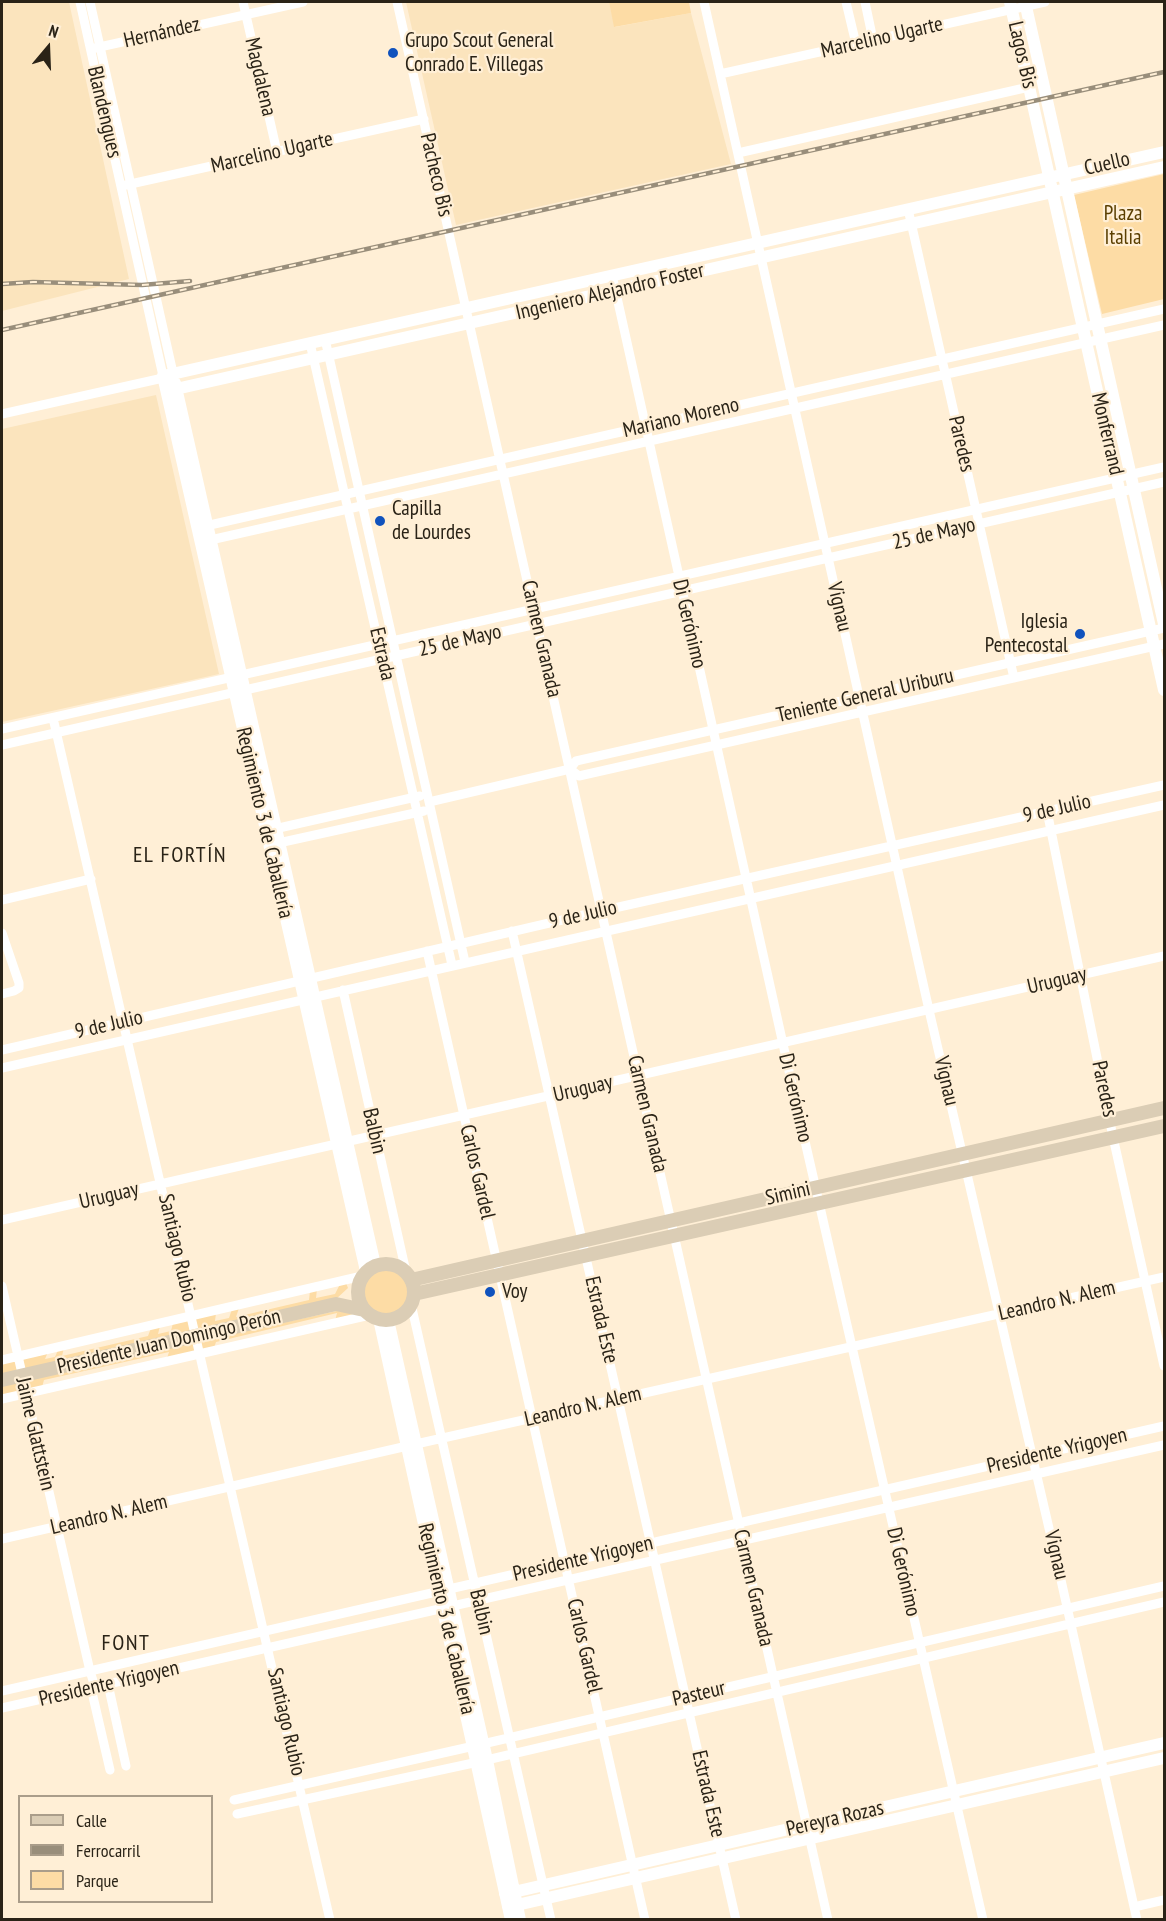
<!DOCTYPE html>
<html>
<head>
<meta charset="utf-8">
<style>
	body { margin:0 }
	#map { position:relative; width:1166px; height:1921px; overflow:hidden; background:#ffefd6; font-family:"PT Sans Narrow",sans-serif }
	canvas { display:block }
	.frame { position:absolute; inset:0; border:3px solid #2a2317; pointer-events:none }
	.legend { position:absolute; left:18px; top:1795px; width:195px; height:108px; box-sizing:border-box; background:#ffefd6; border:2px solid #aa9d8a; margin:0; padding:8px 10px; list-style:none; font-size:18px; color:#2a2317 }
	.legend li { display:flex; align-items:center; gap:12px; height:30px }
	.legend b { width:30px; border:2px solid #aa9d8a }
	.north { position:absolute; left:18px; top:18px; width:60px; height:60px; -webkit-text-stroke:4px #ffefd6; paint-order:stroke; rotate:19deg; font-size:16px; font-weight:700; line-height:24px; text-align:center; color:#2a2317 }
	.north::after { content:''; display:block; margin:auto; width:21px; height:27px; background:#2a2317; clip-path:polygon(50% 0,100% 100%,50% 72%,0 100%) }
</style>
</head>
<body>
<div id="map">
<canvas width="1166" height="1921"></canvas>
<div class="frame"></div>
<ul class="legend">
<li><b style="height:8px;background:#dbcdb5"></b>Calle</li>
<li><b style="height:8px;background:#998e7b"></b>Ferrocarril</li>
<li><b style="height:16px;background:#fddca5"></b>Parque</li>
</ul>
<div class="north">N</div>
</div>
<script>
const c = document.querySelector('canvas').getContext('2d');
c.lineJoin = 'round';
function fill(path, color) {
  c.fillStyle = color;
  c.fill(path, 'evenodd');
}
function toPath(rows) {
  const path = new Path2D();
  for (const r of rows) {
    if (r.length === 3) {
      path.moveTo(r[0] + r[2], r[1]);
      path.arc(r[0], r[1], r[2], 0, 2 * Math.PI);
      continue;
    }
    path.moveTo(r[0], r[1]);
    for (let i = 2; i < r.length; i += 2) path.lineTo(r[i], r[i + 1]);
  }
  return path;
}
function stroke(path, color, width, dash) {
  c.strokeStyle = color;
  c.lineWidth = width;
  c.lineCap = dash ? 'butt' : 'round';
  c.setLineDash(dash || []);
  c.stroke(path);
}
function write(font, color, halo, rows, align = 'center') {
  c.font = font + ' "PT Sans Narrow",sans-serif';
  c.lineWidth = 4.5;
  c.setLineDash([]);
  c.textBaseline = 'middle';
  c.strokeStyle = halo;
  c.fillStyle = color;
  for (const [text, x, y, turn = 0] of rows) {
    c.save();
    c.translate(x, y);
    c.rotate((+turn || 0) * Math.PI / 180);
    c.textAlign = isNaN(turn) ? turn : align;
    if (halo) c.strokeText(text, 0, 0);
    c.fillText(text, 0, 0);
    c.restore();
  }
}
fill(toPath([
	[2,2,69,2,129,279,2,311],
	[406,2,609,2,615,27,691,13,731,164,456,225],
	[156,395,219,674,2,722,2,429]
]), '#fbe4bd');
fill(toPath([
	[609,2,689,2,691,13,614,27],
	[1164,174,1164,299,1102,314,1074,195],
	[386,1292,24],
	[346,1283,348,1288,335,1300,2,1376,2,1362,48,1352,45,1359,55,1357,58,1350,64,1348,62,1356,148,1336,151,1328,160,1326,158,1334,171,1331,173,1323,216,1313,215,1321,229,1318,232,1309,239,1308,236,1317,309,1300,310,1291,317,1289,316,1298,335,1294,340,1284],
	[346,1309,353,1315,335,1321,337,1313,216,1342,214,1348,167,1358,169,1352,44,1380,42,1387,2,1396,2,1384]
]), '#fddca5');
stroke(toPath([
	[80,2,163,376],
	[90,2,173,373],
	[243,2,277,152],
	[397,2,828,1920],
	[704,2,929,1010,1061,1580,1137,1920],
	[846,2,856,44],
	[865,2,873,40],
	[95,48,303,2],
	[720,74,1045,2],
	[738,153,1029,87],
	[126,185,424,119],
	[908,209,1014,678],
	[612,275,791,1080,983,1920],
	[325,339,465,962],
	[310,343,452,965],
	[2,414,163,378],
	[201,527,1164,309],
	[206,541,1164,325],
	[53,718,330,1920],
	[2,729,1164,467],
	[2,745,1164,482],
	[570,769,579,776,1164,644],
	[429,802,570,769,576,761,1164,628],
	[1047,811,1113,1137,1164,1366],
	[270,830,420,796],
	[274,844,424,811],
	[2,900,91,879],
	[512,931,736,1920],
	[2,933,19,983,19,988,14,991,2,994],
	[427,951,645,1920],
	[343,990,406,1272],
	[2,1050,601,911,1164,785],
	[2,1068,1164,805],
	[2,1220,1164,956],
	[2,1286,90,1671,95,1687],
	[411,1304,551,1920],
	[2,1360,362,1276],
	[2,1399,370,1315],
	[2,1539,416,1444,1164,1277],
	[108,1684,126,1766],
	[91,1688,110,1770],
	[2,1691,1164,1426],
	[2,1708,1164,1445],
	[234,1800,474,1746,1164,1586],
	[237,1814,478,1762,1164,1602],
	[1134,1907,1164,1900]
]), '#fff', 9);
stroke(toPath([
	[1010,2,1164,690],
	[1025,2,1164,624],
	[175,383,375,1265],
	[167,391,1164,167],
	[366,1271,163,376,1164,152],
	[379,1319,511,1920],
	[388,1320,487,1760,520,1920],
	[505,1894,1164,1743],
	[508,1907,1164,1758]
]), '#fff', 12);
stroke(toPath([
	[386,1292,28],
	[411,1280,1164,1108],
	[414,1294,1164,1126],
	[2,1380,336,1304,364,1310]
]), '#dbcdb5', 14);
const rail = toPath([
	[2,284,33,282,142,285,190,281],
	[2,330,1164,72]
]);
stroke(rail, '#998e7b', 4.5);
stroke(rail, '#ffefd6', 2, [7]);
for (const [x, y, r, color] of [
	[393,53,6,"#1052bd"],
	[380,521,6,"#1052bd"],
	[1080,634,6,"#1052bd"],
	[490,1292,6,"#1052bd"]
]) {
  const dot = new Path2D();
  dot.arc(x, y, r, 0, 2 * Math.PI);
  c.fillStyle = color;
  c.fill(dot);
  stroke(dot, '#ffefd6', 2);
}
write('21px', '#2a2317', '#ffefd6', [
	["Hernández",162,33,-13],
	["Marcelino Ugarte",882,38,-13],
	["Lagos Bis",1022,55,77],
	["Magdalena",260,77,77],
	["Blandengues",104,112,77],
	["Marcelino Ugarte",272,153,-13],
	["Cuello",1107,164,-13],
	["Pacheco Bis",436,175,77],
	["Ingeniero Alejandro Foster",610,292,-13],
	["Mariano Moreno",681,418,-13],
	["Monferrand",1107,434,77],
	["Paredes",961,444,77],
	["25 de Mayo",934,534,-13],
	["Vignau",839,607,77],
	["Di Gerónimo",689,624,77],
	["Carmen Granada",541,639,77],
	["25 de Mayo",460,641,-13],
	["Estrada",382,654,77],
	["Teniente General Uriburu",865,696,-13],
	["9 de Julio",1057,809,-13],
	["Regimiento 3 de Caballería",264,823,77],
	["9 de Julio",583,915,-13],
	["Uruguay",1057,981,-13],
	["9 de Julio",109,1025,-13],
	["Vignau",946,1081,77],
	["Uruguay",583,1089,-13],
	["Paredes",1104,1089,78],
	["Di Gerónimo",795,1098,77],
	["Carmen Granada",647,1114,77],
	["Balbin",374,1131,77],
	["Carlos Gardel",477,1172,77],
	["Simini",788,1194,-13],
	["Uruguay",109,1196,-13],
	["Santiago Rubio",177,1248,77],
	["Leandro N. Alem",1057,1301,-13],
	["Estrada Este",601,1320,77],
	["Presidente Juan Domingo Perón",169,1342,-13],
	["Leandro N. Alem",583,1407,-13],
	["Jaime Glattstein",35,1434,77],
	["Presidente Yrigoyen",1057,1451,-13],
	["Leandro N. Alem",109,1515,-13],
	["Vignau",1056,1555,77],
	["Presidente Yrigoyen",583,1559,-13],
	["Di Gerónimo",903,1572,77],
	["Carmen Granada",753,1588,77],
	["Balbin",481,1612,77],
	["Regimiento 3 de Caballería",446,1619,77],
	["Carlos Gardel",584,1646,77],
	["Presidente Yrigoyen",109,1684,-13],
	["Pasteur",699,1694,-13],
	["Santiago Rubio",286,1722,77],
	["Estrada Este",708,1794,77],
	["Pereyra Rozas",835,1819,-13]
]);
write('21px', '#2a2317', '#ffefd6', [
	["Grupo Scout General",405,41],
	["Conrado E. Villegas",405,65],
	["Capilla",392,509],
	["de Lourdes",392,533],
	["Iglesia",1068,622,"right"],
	["Pentecostal",1068,646,"right"],
	["Voy",502,1292]
], 'left');
write('21px', '#5b3f01', '#ffefd6', [
	["Plaza",1123,214],
	["Italia",1123,238]
]);
c.letterSpacing = '1.5px';
write('22px', '#2a2317', '#ffefd6', [
	["EL FORTÍN",180,856],
	["FONT",126,1644]
]);
c.letterSpacing = '0px';
</script>
</body>
</html>
